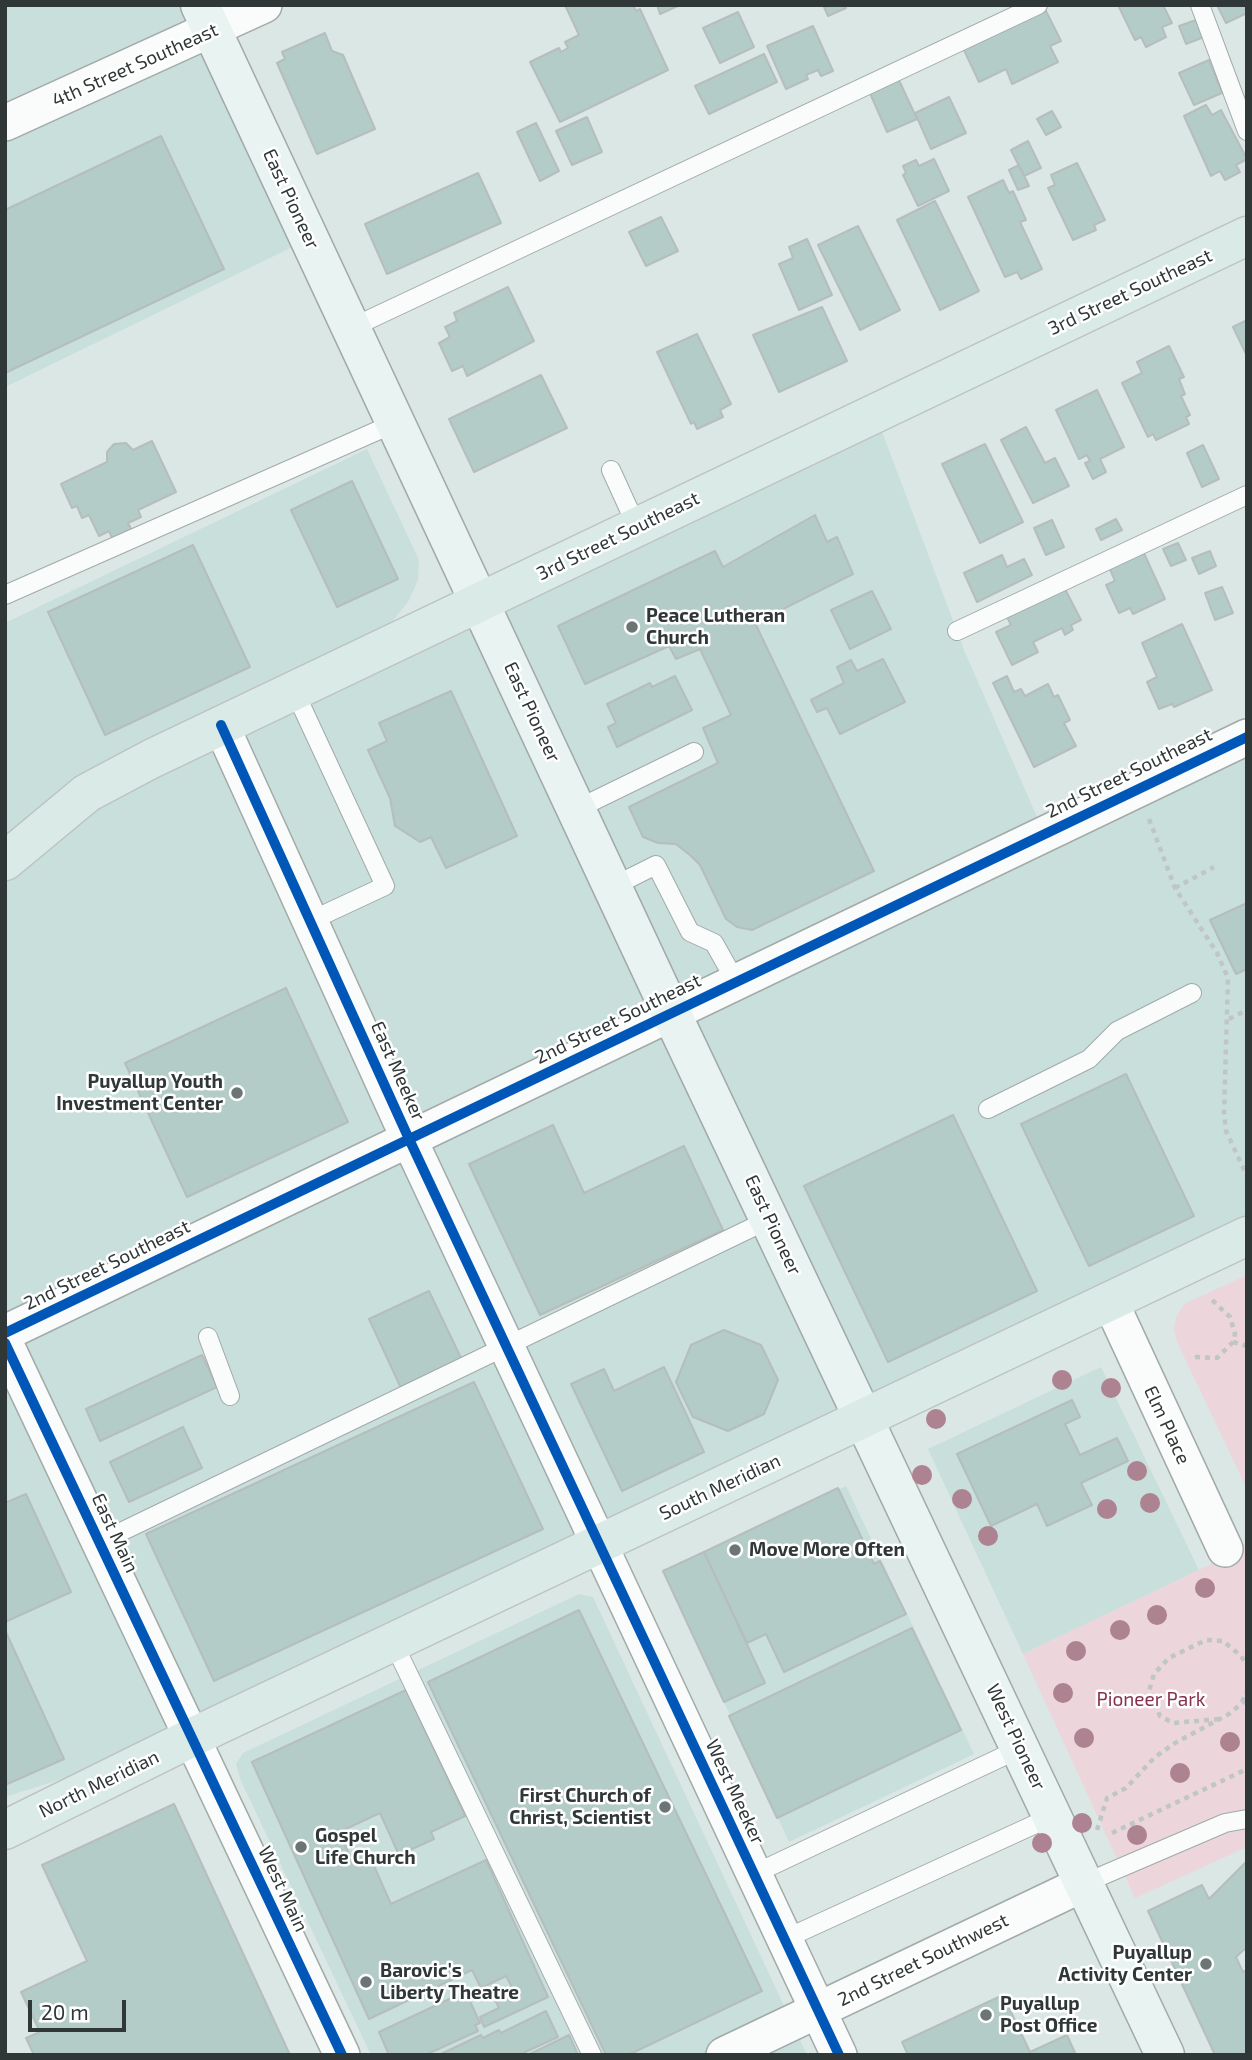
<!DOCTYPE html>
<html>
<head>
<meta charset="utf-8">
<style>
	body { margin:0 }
	#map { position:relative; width:1252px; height:2060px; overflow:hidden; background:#dbe7e4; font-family:"Exo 2",sans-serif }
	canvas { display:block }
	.frame { position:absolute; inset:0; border:7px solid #2f3837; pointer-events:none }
	.scale { position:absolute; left:28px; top:2000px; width:98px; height:32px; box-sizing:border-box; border:4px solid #2f3837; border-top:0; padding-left:9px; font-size:21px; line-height:24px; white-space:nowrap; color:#2f3837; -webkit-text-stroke:5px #fff; paint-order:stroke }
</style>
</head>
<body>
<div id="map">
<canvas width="1252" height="2060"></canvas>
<div class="frame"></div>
<div class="scale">20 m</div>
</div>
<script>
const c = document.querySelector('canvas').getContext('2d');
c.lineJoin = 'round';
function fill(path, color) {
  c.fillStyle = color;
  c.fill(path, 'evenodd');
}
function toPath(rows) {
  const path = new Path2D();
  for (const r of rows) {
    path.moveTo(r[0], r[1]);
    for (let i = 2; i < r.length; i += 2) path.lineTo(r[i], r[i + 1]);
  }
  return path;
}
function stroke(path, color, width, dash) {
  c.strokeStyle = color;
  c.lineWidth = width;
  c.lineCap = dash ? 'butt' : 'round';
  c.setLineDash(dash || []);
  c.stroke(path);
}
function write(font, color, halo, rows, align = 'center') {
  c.font = font + ' "Exo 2",sans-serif';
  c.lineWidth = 5;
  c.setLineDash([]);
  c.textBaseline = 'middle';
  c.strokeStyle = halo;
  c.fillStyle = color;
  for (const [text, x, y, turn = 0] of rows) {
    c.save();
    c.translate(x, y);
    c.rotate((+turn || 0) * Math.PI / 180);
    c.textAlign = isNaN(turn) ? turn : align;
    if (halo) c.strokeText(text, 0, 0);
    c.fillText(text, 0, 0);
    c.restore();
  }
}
fill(toPath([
	[5,5,200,5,309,239,5,387],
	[875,413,964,650,1044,833,1247,737,1247,1236,193,1737,5,1797,5,623,367,449,419,560,418,580,408,602,376,641],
	[1101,1367,1199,1570,1023,1654,928,1449],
	[846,1486,974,1754,789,1842,663,1571],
	[579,1594,593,1597,807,2055,371,2055,241,1781,236,1764,243,1753]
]), '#c9dfdb');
fill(toPath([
	[1247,1275,1247,1489,1177,1342,1174,1329,1176,1318,1184,1304],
	[1247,1547,1247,1847,1135,1898,1023,1654]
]), '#ecd5db');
const building = toPath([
	[565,5,633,5,636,11,640,9,668,70,560,122,530,62,559,48,561,52,568,48,565,42,579,35,565,5],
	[657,5,680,5,660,14,657,5],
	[845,5,846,8,828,16,824,7,845,5],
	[1118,5,1163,5,1172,23,1162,27,1166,37,1146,47,1141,37,1135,40,1118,5],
	[1217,5,1247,5,1247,13,1226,23,1217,5],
	[1045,9,1061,41,1050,46,1058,62,1012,84,1006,69,979,82,963,48,1045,9],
	[738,12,754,47,720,63,703,28,738,12],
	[1196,20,1204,37,1186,44,1179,26,1196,20],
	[813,26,833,71,821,76,818,70,806,75,808,79,786,89,767,46,813,26],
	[325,33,332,51,343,55,375,129,317,154,277,63,285,59,282,52,325,33],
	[764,54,777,82,709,114,695,86,764,54],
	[1209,60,1222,93,1194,105,1179,73,1209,60],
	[898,78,917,119,887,132,869,91,898,78],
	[949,97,966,133,931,149,915,113,949,97],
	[1206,105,1212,115,1221,110,1247,159,1236,165,1240,172,1225,180,1220,171,1211,176,1184,116,1206,105],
	[1052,111,1061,127,1046,135,1037,119,1052,111],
	[587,117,602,152,572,165,556,131,587,117],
	[536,123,559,171,540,181,517,132,536,123],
	[161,136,224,269,5,373,5,210,161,136],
	[1028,141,1041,168,1024,176,1011,150,1028,141],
	[934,159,949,191,918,206,903,175,906,173,903,166,916,160,919,166,934,159],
	[1077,163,1105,220,1094,225,1096,230,1073,240,1048,188,1055,185,1051,175,1077,163],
	[1019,165,1029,186,1018,190,1009,170,1019,165],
	[478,173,501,223,387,274,365,224,478,173],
	[1003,180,1009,193,1013,191,1026,220,1020,222,1042,269,1021,279,1017,272,1005,277,968,197,1003,180],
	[935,201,979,291,940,310,897,220,935,201],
	[661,217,678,251,646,266,629,232,661,217],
	[858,226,900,310,860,330,818,245,858,226],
	[807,239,832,295,799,310,779,264,793,258,789,247,807,239],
	[508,287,534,341,467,376,463,366,452,371,439,343,450,337,445,327,457,321,454,313,508,287],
	[822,307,847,361,779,392,753,335,822,307],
	[1247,320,1247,356,1233,327,1247,320],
	[697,334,731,404,720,410,723,417,697,429,694,422,691,424,657,352,697,334],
	[1169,346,1184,377,1179,379,1185,394,1181,396,1190,415,1186,417,1189,424,1156,440,1153,434,1148,437,1122,383,1142,373,1137,362,1169,346],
	[541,375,567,428,474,472,449,419,541,375],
	[1097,390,1124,447,1100,459,1106,472,1093,479,1085,463,1090,461,1087,455,1079,459,1056,410,1097,390],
	[1026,427,1045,463,1055,458,1069,486,1033,503,1001,440,1026,427],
	[152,441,176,492,138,510,141,517,128,523,132,531,113,540,109,531,99,536,89,515,82,518,77,506,72,508,61,484,107,462,107,452,114,444,126,443,133,450,152,441],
	[985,444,1023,522,980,543,942,464,985,444],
	[1203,445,1219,479,1202,487,1187,453,1203,445],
	[352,481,398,579,337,607,291,510,352,481],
	[815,515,827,542,837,537,853,574,755,623,874,871,752,930,737,927,726,919,700,865,691,856,676,844,658,843,643,837,629,807,718,763,703,728,731,715,700,649,676,659,669,646,585,684,558,626,715,551,723,567,815,515],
	[1116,519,1122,530,1101,540,1096,529,1116,519],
	[1052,520,1064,547,1046,555,1034,528,1052,520],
	[1178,543,1186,560,1171,566,1163,549,1178,543],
	[193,545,250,667,105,735,48,612,193,545],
	[1143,551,1165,599,1133,614,1130,608,1119,613,1106,585,1115,581,1109,567,1143,551],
	[1210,551,1216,566,1199,574,1192,558,1210,551],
	[1002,555,1007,567,1024,559,1032,575,977,602,964,573,1002,555],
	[1064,587,1081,620,1071,625,1073,630,1065,635,1062,628,1033,642,1038,652,1012,665,996,632,1011,625,1006,615,1064,587],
	[1222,587,1233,613,1215,620,1205,593,1222,587],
	[872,591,891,629,850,649,831,610,872,591],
	[1182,624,1212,690,1174,707,1172,704,1159,709,1147,682,1157,677,1142,643,1182,624],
	[883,659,905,702,840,734,827,708,817,712,811,700,844,683,837,667,851,660,857,671,883,659],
	[675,676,692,710,617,747,608,727,616,723,607,704,650,683,652,687,675,676],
	[1007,676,1014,692,1021,689,1025,696,1048,684,1054,697,1058,695,1070,720,1064,723,1076,746,1034,767,993,683,1007,676],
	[451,691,517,836,446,868,431,837,420,842,395,826,390,798,368,750,387,741,379,723,451,691],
	[1247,903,1247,969,1236,974,1210,920,1247,903],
	[286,988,348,1122,187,1197,125,1063,286,988],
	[1126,1074,1194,1216,1089,1266,1021,1124,1126,1074],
	[953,1115,1037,1291,888,1362,804,1186,953,1115],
	[553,1125,584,1193,684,1146,723,1230,540,1315,469,1164,553,1125],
	[429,1291,462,1360,401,1388,369,1319,429,1291],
	[724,1330,761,1345,778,1380,764,1414,728,1431,693,1417,676,1382,691,1345,724,1330],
	[202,1355,217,1387,100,1441,86,1409,202,1355],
	[664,1367,704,1452,622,1491,571,1384,604,1369,614,1391,664,1367],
	[474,1382,543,1529,214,1681,146,1534,474,1382],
	[1072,1400,1080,1417,1065,1424,1080,1455,1117,1438,1128,1461,1081,1483,1092,1505,1047,1526,1037,1504,991,1526,957,1454,1072,1400],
	[183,1427,202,1468,129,1502,110,1462,183,1427],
	[838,1488,874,1564,880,1561,906,1614,784,1672,766,1634,747,1643,704,1552,838,1488],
	[26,1494,71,1592,5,1622,5,1503,26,1494],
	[704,1552,765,1683,724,1702,663,1571,704,1552],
	[579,1610,762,1991,628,2055,606,2055,428,1682,579,1610],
	[912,1628,961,1730,777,1818,729,1716,912,1628],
	[5,1630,64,1759,5,1785,5,1630],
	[406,1690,465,1816,431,1832,434,1839,399,1855,380,1813,339,1832,350,1856,366,1848,391,1904,486,1860,548,1997,484,2027,480,2017,499,2008,496,2002,515,1993,506,1976,481,1988,472,1970,369,2019,252,1762,406,1690],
	[174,1804,290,2055,34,2055,26,2038,40,2032,21,1992,87,1961,42,1865,174,1804],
	[1247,1861,1247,1947,1236,1957,1243,1972,1247,1970,1247,2055,1215,2055,1148,1911,1202,1885,1209,1899,1247,1861],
	[458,1995,461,2001,468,1997,480,2023,475,2025,478,2031,425,2055,389,2055,379,2032,458,1995],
	[1003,1995,1030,2052,1067,2035,1076,2055,908,2055,902,2042,1003,1995],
	[546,2011,558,2037,523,2053,441,2054,481,2035,483,2038,499,2030,501,2033,546,2011],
	[569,2035,578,2055,528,2055,569,2035]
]);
fill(building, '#b4ccc8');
stroke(building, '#b5bebc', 2);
const service = toPath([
	[1200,5,1247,131],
	[351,328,1038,5],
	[611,470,637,527],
	[5,595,395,423],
	[957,631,1247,495],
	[294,690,385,886,310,921],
	[577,809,694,752],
	[612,887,656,865,690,932,714,943,736,982],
	[988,1109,1089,1059,1117,1031,1192,993],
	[208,1337,230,1396],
	[100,1542,770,1219],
	[393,1642,592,2055],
	[754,1874,1021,1748],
	[1085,1883,1225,1823,1247,1819],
	[785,1939,1053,1816]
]);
const minor = toPath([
	[5,123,264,5],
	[221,725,409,1139,839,2055],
	[1110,1301,1225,1549],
	[5,1333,1247,737],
	[5,1343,342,2055],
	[724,2055,1085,1883]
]);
const secondary = toPath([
	[200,5,675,1021,1165,2055]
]);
const primary = toPath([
	[5,861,87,793,151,759,1247,236],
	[5,1830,193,1737,1247,1236]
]);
stroke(service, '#a1aaa8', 20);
stroke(minor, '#a1aaa8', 38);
stroke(secondary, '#a1aaa8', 41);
stroke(primary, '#bdc3c2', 41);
stroke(toPath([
	[1149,819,1175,888,1217,953,1228,978,1224,1114,1226,1131,1247,1176],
	[1175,888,1214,867],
	[1229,1019,1247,1010],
	[1233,1342,1247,1346],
	[1195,1357,1217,1358,1233,1342,1235,1334,1230,1317,1212,1300],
	[1242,1702,1247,1691],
	[1219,1719,1173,1723,1160,1716,1149,1691,1154,1674,1169,1658,1206,1640,1223,1641,1241,1656,1247,1665],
	[1097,1830,1107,1798,1126,1788,1155,1757,1175,1743,1229,1714,1247,1699],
	[1112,1833,1247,1769]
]), '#c0c6c5', 4.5, [5, 5]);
stroke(service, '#fafbfb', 18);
stroke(minor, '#fafbfb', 35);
stroke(secondary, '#e9f3f2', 38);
stroke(primary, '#d9eae7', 38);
stroke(toPath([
	[221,725,409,1139,839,2055],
	[5,1333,1247,737],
	[5,1343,342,2055]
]), '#0057b8', 10);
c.fillStyle = '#ad8291';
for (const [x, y] of [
	[1062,1380],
	[1111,1388],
	[936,1419],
	[1137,1471],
	[922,1475],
	[962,1499],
	[1150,1503],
	[1107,1509],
	[988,1536],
	[1205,1588],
	[1157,1615],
	[1120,1630],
	[1076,1651],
	[1063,1693],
	[1084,1738],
	[1230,1742],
	[1180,1773],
	[1082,1823],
	[1137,1835],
	[1042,1843]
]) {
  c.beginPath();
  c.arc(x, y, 10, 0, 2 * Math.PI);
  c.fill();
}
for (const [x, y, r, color] of [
	[632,627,7,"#6b7574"],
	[237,1093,7,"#6b7574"],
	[735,1550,7,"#6b7574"],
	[665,1807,7,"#6b7574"],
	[301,1847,7,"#6b7574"],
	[1206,1964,7,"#6b7574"],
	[366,1982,7,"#6b7574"],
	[986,2015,7,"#6b7574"]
]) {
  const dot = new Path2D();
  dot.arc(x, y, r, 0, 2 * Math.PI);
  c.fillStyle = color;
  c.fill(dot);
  stroke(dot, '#fff', 2.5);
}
write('19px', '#2f3837', '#fff', [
	["4th Street Southeast",135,65,-24],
	["East Pioneer",291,199,65],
	["3rd Street Southeast",1130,292,-25],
	["3rd Street Southeast",618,536,-26],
	["East Pioneer",532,712,65],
	["2nd Street Southeast",1129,773,-26],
	["2nd Street Southeast",618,1019,-26],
	["East Meeker",398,1071,66],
	["East Pioneer",773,1225,65],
	["2nd Street Southeast",107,1265,-26],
	["Elm Place",1167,1425,65],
	["South Meridian",720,1487,-25],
	["East Main",115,1533,65],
	["West Pioneer",1016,1737,65],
	["North Meridian",99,1784,-26],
	["West Meeker",735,1792,65],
	["West Main",283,1889,65],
	["2nd Street Southwest",923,1960,-26]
]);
write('bold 19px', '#2f3837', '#fff', [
	["Peace Lutheran",646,616],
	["Church",646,638],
	["Puyallup Youth",223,1082,"right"],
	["Investment Center",223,1104,"right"],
	["Move More Often",749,1550],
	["First Church of",651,1796,"right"],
	["Christ, Scientist",651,1818,"right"],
	["Gospel",315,1836],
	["Life Church",315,1858],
	["Puyallup",1192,1953,"right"],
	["Activity Center",1192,1975,"right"],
	["Barovic's",380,1971],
	["Liberty Theatre",380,1993],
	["Puyallup",1000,2004],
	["Post Office",1000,2026]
], 'left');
write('19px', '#87304d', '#fff', [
	["Pioneer Park",1151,1700]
]);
</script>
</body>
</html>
